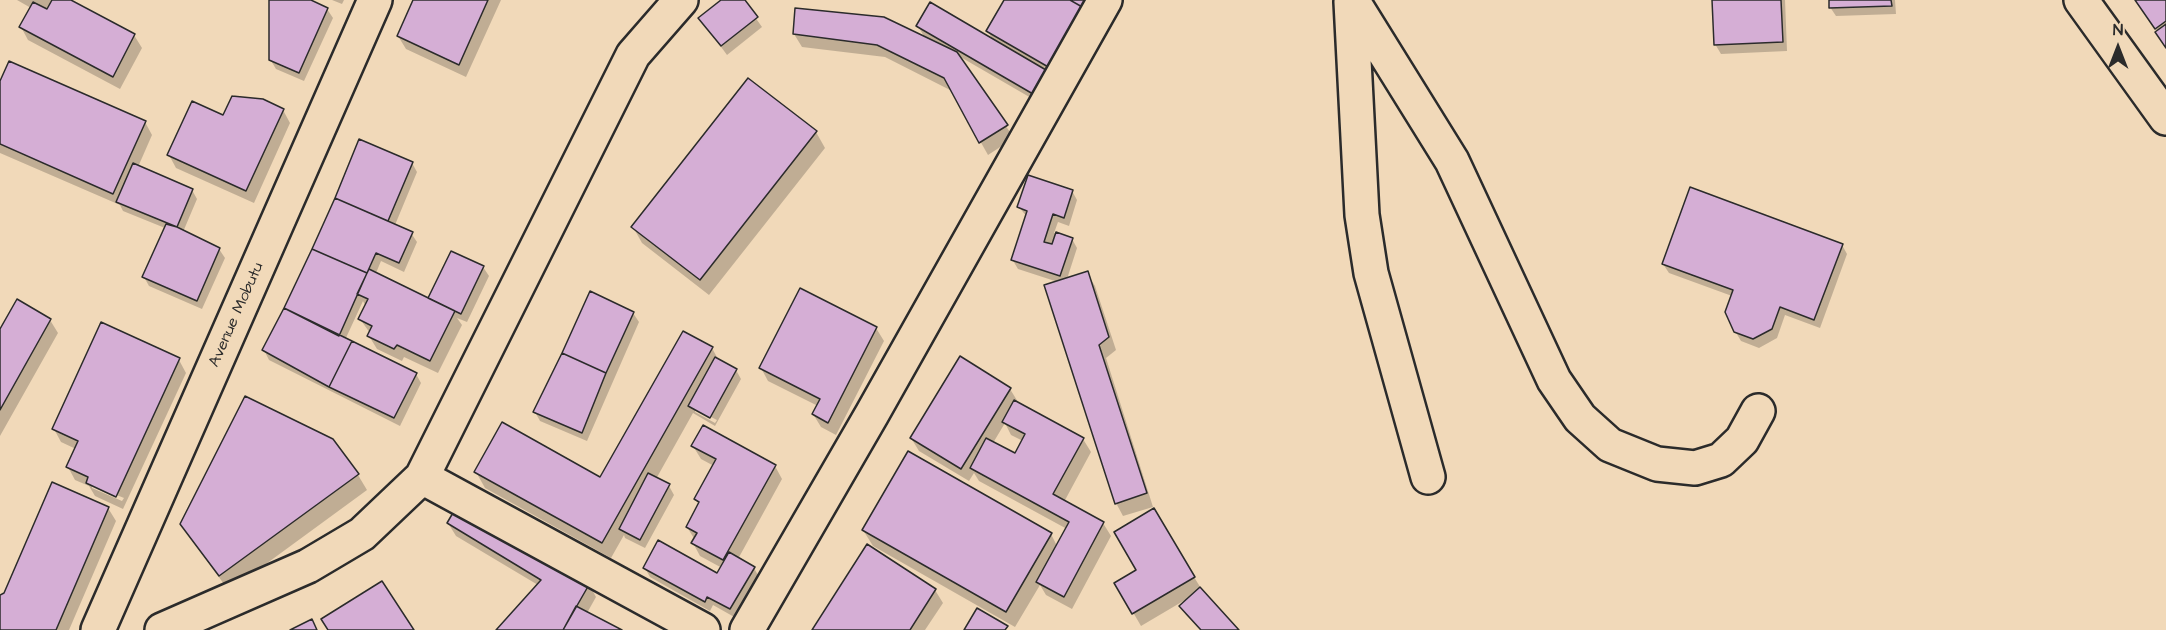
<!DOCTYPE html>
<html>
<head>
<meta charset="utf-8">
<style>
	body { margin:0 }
	#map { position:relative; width:2166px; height:630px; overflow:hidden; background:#f1d9b9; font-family:"Architects Daughter",sans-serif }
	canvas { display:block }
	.north { position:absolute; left:2088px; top:18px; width:60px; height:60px; -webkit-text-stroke:4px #f1d9b9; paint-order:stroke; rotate:0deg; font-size:16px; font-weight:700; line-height:24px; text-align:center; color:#2b2b2b }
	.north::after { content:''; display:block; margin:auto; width:21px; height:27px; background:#2b2b2b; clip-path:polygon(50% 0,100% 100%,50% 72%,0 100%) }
</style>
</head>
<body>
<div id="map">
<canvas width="2166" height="630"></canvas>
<div class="north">N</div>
</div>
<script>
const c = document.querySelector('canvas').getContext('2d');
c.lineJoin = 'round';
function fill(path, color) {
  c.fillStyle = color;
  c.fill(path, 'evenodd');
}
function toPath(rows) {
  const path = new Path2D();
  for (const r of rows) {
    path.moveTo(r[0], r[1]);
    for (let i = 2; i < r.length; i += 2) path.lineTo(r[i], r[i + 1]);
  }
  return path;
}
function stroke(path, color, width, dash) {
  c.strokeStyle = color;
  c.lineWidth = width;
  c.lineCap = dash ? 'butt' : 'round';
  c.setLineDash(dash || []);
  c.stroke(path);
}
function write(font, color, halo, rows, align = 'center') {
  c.font = font + ' "Architects Daughter",sans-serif';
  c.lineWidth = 4.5;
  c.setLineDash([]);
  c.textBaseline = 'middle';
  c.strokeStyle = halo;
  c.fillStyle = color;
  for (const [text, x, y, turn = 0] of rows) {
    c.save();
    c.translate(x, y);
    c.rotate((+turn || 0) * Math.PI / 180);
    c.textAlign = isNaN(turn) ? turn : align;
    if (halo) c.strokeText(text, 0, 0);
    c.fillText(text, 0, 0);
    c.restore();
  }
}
fill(toPath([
	[17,0,67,0,134,35,142,48,120,89,28,40,21,27,31,8],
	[271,0,307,0,327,9,333,18,304,81,276,69,270,59],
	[332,0,344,0,342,4],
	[415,0,501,0,466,77,406,49,398,36],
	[723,0,743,0,762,27,727,55,700,18],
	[1006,0,1091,22,1038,102,957,55,1014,138,988,155,952,91,885,57,802,47,794,34,925,38,918,26,993,41,988,31],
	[1713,0,1785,0,1787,51,1721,54,1715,44],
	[1830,0,1895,0,1896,14,1836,16,1830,7],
	[2135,0,2166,0,2166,48,2157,32],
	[0,85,145,122,152,135,138,167,192,190,197,199,183,232,219,249,225,258,202,309,149,286,144,277,165,228,123,211,120,205,0,153],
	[283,110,290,123,254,203,176,168,169,155,224,117],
	[816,132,825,148,709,295,642,243,633,227],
	[360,141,412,163,417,172,395,225,411,233,417,242,404,272,381,261,376,273,429,299,483,267,489,276,467,322,457,318,462,325,438,373,404,357,402,361,377,349,369,336,370,333,360,319,366,307,363,301,345,340,416,374,421,383,400,426,269,360,264,350,314,250],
	[1072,191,1077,200,1069,226,1058,222,1054,233,1072,239,1077,248,1067,279,1087,273,1095,286,1116,350,1106,358,1153,507,1123,516,1116,503,1058,282,1018,269,1012,259,1027,217,1019,207],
	[1842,245,1847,254,1820,328,1785,315,1777,338,1759,348,1741,341,1735,331,1732,296,1669,273,1663,264],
	[633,313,639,322,587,441,540,421,535,412],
	[50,320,58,333,0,436,0,332],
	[876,328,884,341,836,435,821,427,813,414,818,406,768,381,761,368],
	[712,348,719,361,736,370,741,379,715,426,693,413,656,479,669,486,674,495,645,548,625,538,624,535,611,558,485,488,476,472,600,480],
	[695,409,717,420,715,423,695,412],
	[179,360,186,373,123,509,95,496,89,486,75,480,68,467,76,449,61,442,54,429],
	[92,485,124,498,122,501,92,488],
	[1010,389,1018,402,1083,439,1091,452,1064,502,1103,523,1111,536,1072,609,1046,595,1040,585,1015,627,873,546,863,530,1051,534,1057,546,1067,529,979,481,974,473,969,481,919,451,911,438],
	[1005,423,1011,435,1023,441,1015,455,993,443],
	[693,446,775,466,782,479,738,559,754,568,759,577,736,618,713,605,710,611,650,577,645,568,718,575,722,568,700,556,693,543,695,540,687,527,699,505,696,499,714,466,701,459],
	[358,475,367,490,229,591,192,540,182,524],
	[108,508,116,521,69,630,0,630,0,597],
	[1153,510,1202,590,1237,630,1200,630,1186,615,1181,606,1185,600,1141,626,1116,583,1138,571],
	[448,523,589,584,596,597,587,613,619,630,498,630,538,585,456,536],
	[935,590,943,603,925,630,814,630]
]), '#0003');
const building = toPath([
	[52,0,71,0,135,34,113,77,19,27,33,2,47,9,52,0],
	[269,0,311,0,328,8,299,73,269,60,269,0],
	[413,0,488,0,459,65,397,36,413,0],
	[721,0,745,0,758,17,721,46,698,18,721,0],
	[1004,0,1070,0,1084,8,1050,68,986,31,1004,0],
	[1070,0,1089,0,1084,8,1070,0],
	[1712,0,1781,0,1783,42,1714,45,1712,0],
	[1829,0,1891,0,1892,6,1829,8,1829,0],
	[2135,0,2166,0,2166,21,2155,29,2135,0],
	[930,2,1046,70,1033,94,916,26,930,2],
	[795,8,884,17,957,52,1008,125,979,143,944,78,877,45,793,34,795,8],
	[2166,24,2166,48,2155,32,2166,24],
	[9,61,146,121,113,194,0,144,0,81,9,61],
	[748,78,817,131,700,280,631,227,748,78],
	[232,96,263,99,284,109,246,191,167,155,192,101,223,115,232,96],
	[359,139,413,162,388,221,335,198,359,139],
	[133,163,193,189,177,227,116,202,133,163],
	[1028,175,1073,190,1064,218,1053,214,1044,242,1052,244,1056,232,1073,238,1060,276,1011,260,1027,211,1017,207,1028,175],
	[1690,187,1843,244,1814,320,1780,307,1772,329,1753,339,1734,332,1725,312,1733,290,1662,264,1690,187],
	[335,198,413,232,399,263,376,253,367,273,312,249,335,198],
	[166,224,177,227,220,248,197,301,142,277,166,224],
	[312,249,367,273,339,336,284,308,312,249],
	[451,251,484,266,461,314,428,298,451,251],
	[369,269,455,311,430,361,397,345,394,349,367,336,372,326,358,319,368,299,357,294,369,269],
	[1088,271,1109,337,1099,345,1147,493,1115,504,1044,285,1088,271],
	[800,288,877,327,828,423,812,414,820,399,759,368,800,288],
	[590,291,634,312,606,373,562,353,590,291],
	[17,299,51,319,0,410,0,329,17,299],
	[284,308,352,341,329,387,262,350,284,308],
	[101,322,180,358,116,497,86,483,88,477,66,467,78,441,52,429,101,322],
	[683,331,713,347,602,543,474,472,502,422,600,477,683,331],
	[352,341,417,373,394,418,329,387,352,341],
	[562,353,606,373,582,433,533,412,562,353],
	[960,356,1011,388,961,469,910,438,960,356],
	[715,357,737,369,710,418,688,406,715,357],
	[245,396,333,439,359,474,219,576,180,524,245,396],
	[1014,400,1084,438,1053,494,1104,522,1064,597,1036,582,1069,522,970,468,986,438,1015,453,1025,434,1002,422,1014,400],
	[703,425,776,465,723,560,691,543,697,533,686,527,699,502,694,499,716,459,691,446,703,425],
	[908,451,1052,533,1006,612,862,530,908,451],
	[648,473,670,484,640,540,619,529,648,473],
	[52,482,109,507,56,630,0,630,0,595,4,593,52,482],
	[457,506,590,583,563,630,496,630,541,580,447,523,457,506],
	[1154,508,1195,577,1132,614,1114,583,1136,570,1114,532,1154,508],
	[658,540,717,573,729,552,755,567,730,609,707,597,705,602,643,568,658,540],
	[867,544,936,589,910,630,812,630,867,544],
	[382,581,414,630,328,630,321,619,382,581],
	[1200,587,1239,630,1201,630,1179,606,1200,587],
	[576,606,622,630,563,630,576,606],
	[977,608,1008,626,1005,630,964,630,977,608],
	[312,619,317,630,290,630,312,619]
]);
fill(building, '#d5aed5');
stroke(building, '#2b2b2b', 1.5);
const street = toPath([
	[1352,0,1452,161,1554,380,1580,418,1610,445,1657,464,1695,468,1721,460,1742,440,1758,411],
	[2081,0,2166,118],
	[1351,2,1362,215,1371,273,1428,477],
	[422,477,703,630],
	[98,630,375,0],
	[162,630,308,566,362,534,422,477,633,55,681,0],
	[747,630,872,414,1105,0]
]);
stroke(street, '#2b2b2b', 38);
stroke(street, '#f1d9b9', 33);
write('16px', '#2b2b2b', '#f1d9b9', [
	["Avenue Mobutu",237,315,-66]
]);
</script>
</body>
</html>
